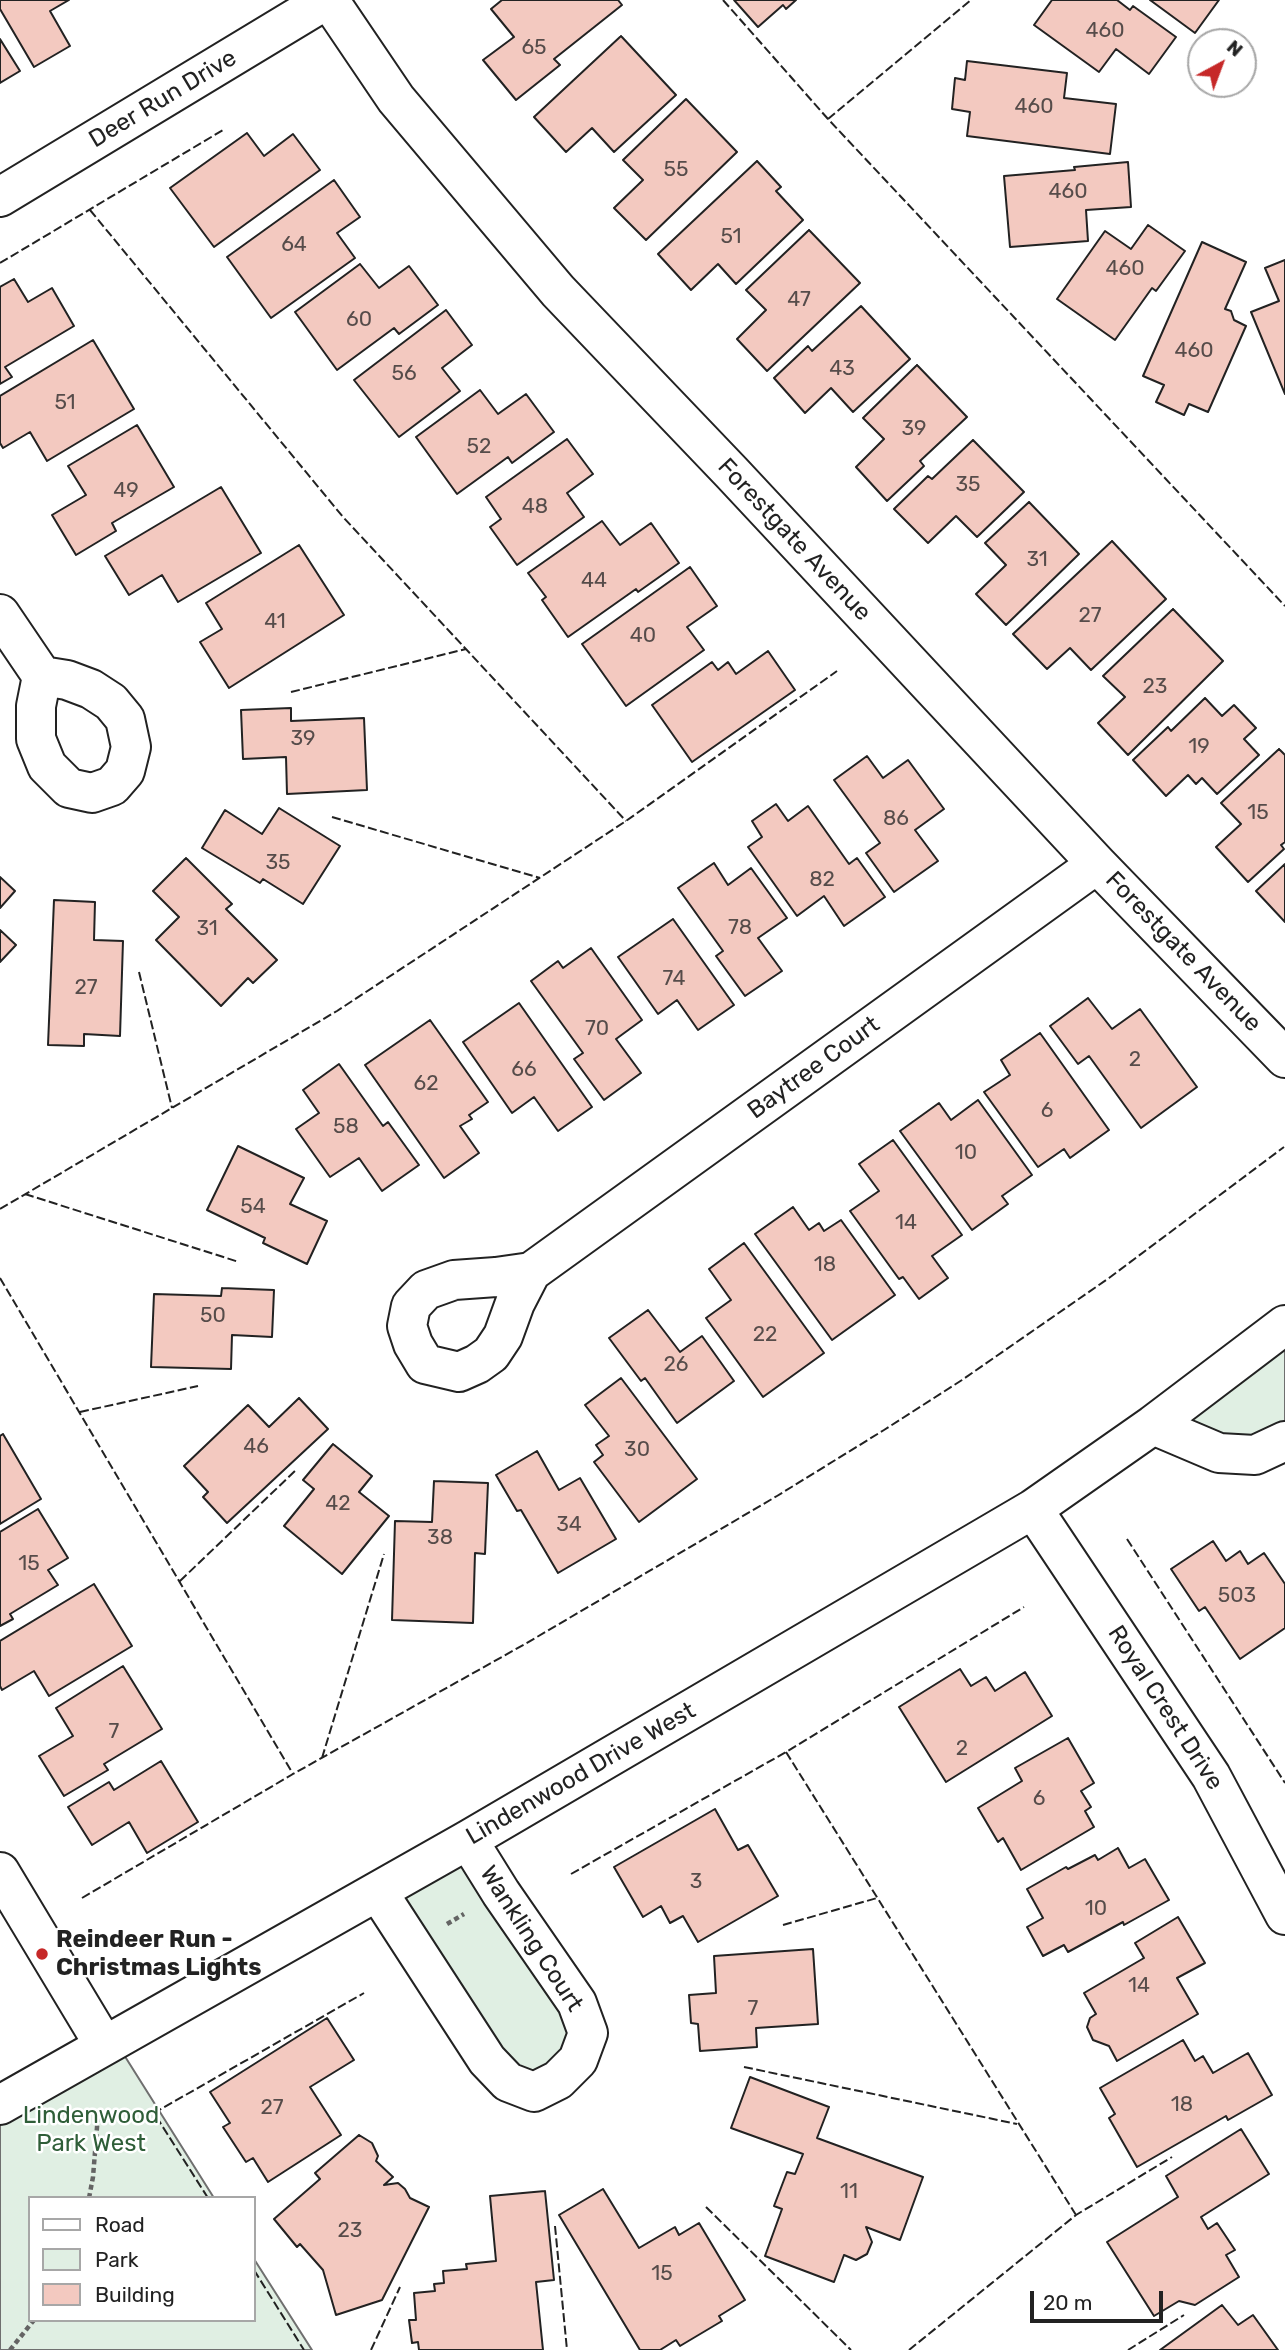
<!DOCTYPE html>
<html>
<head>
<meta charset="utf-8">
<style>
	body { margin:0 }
	#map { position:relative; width:1285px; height:2350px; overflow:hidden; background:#fff; font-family:Rubik,sans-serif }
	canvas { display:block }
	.legend { position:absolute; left:28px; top:2196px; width:228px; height:126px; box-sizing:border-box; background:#fff; border:2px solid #a7a7a7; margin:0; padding:9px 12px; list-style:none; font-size:21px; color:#222 }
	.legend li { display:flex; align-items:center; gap:14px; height:35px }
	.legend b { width:35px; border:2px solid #a7a7a7 }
	.north { position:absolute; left:1187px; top:28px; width:70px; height:70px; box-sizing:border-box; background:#fff; border:2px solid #a7a7a7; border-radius:50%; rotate:41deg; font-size:19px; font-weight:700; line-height:28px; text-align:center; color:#222 }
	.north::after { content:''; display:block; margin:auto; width:24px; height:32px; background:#c62828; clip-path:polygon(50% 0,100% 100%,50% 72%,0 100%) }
	.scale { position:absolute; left:1030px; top:2291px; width:133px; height:32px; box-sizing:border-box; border:4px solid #222; border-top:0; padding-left:9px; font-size:21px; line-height:24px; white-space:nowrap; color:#222; -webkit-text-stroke:5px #fff; paint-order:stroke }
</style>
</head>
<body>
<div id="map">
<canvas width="1285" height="2350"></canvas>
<ul class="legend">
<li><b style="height:9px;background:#fff"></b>Road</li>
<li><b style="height:19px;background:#e0efe3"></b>Park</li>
<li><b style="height:19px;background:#f3c9c0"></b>Building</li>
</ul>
<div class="north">N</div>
<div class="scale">20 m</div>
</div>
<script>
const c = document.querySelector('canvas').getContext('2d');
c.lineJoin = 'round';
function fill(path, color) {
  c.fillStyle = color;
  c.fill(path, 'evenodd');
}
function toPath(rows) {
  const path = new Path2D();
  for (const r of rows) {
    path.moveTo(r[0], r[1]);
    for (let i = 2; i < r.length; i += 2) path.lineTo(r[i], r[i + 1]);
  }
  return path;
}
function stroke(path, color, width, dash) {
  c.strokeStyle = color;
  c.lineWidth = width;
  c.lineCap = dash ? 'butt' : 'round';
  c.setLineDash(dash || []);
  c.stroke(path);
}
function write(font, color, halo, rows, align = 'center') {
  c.font = font + ' Rubik,sans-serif';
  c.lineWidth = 5;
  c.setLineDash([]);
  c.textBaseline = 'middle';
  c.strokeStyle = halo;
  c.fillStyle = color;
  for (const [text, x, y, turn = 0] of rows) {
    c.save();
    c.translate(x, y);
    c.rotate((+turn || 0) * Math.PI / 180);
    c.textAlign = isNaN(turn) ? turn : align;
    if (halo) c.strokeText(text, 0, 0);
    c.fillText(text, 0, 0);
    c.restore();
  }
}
const green = toPath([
	[1285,1325,1285,1441,1283,1443,1153,1425,1285,1325],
	[468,1840,588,2033,534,2092,378,1892,468,1840],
	[114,2039,214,2198,30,2198,30,2320,254,2320,254,2259,312,2350,0,2350,0,2105,114,2039]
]);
fill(green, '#e0efe3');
stroke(green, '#6f6f6f', 2);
const building = toPath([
	[0,0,69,0,50,11,70,46,34,67,0,9,0,0],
	[502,0,618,0,622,5,554,59,560,65,516,100,483,60,514,37,491,9,502,0],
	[734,0,796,0,786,9,783,5,758,27,734,0],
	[1052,0,1117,0,1130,10,1133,6,1176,37,1149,74,1116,49,1099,72,1034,25,1052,0],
	[1150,0,1219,0,1195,33,1150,0],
	[621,36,676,95,614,152,592,128,566,152,534,117,621,36],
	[0,39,20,71,0,83,0,39],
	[967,61,1067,73,1064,98,1116,104,1110,154,967,136,970,112,952,109,955,78,965,80,967,61],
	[686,99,737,152,646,240,614,208,643,180,623,160,686,99],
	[247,133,264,156,293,134,320,170,214,247,170,188,247,133],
	[757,161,781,187,776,191,803,220,736,284,718,264,691,290,658,254,757,161],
	[1128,162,1131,207,1086,210,1088,241,1010,247,1004,176,1075,170,1074,167,1128,162],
	[334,180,360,217,337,233,355,258,271,318,227,257,334,180],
	[1148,225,1185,251,1156,291,1152,288,1115,340,1057,299,1105,231,1131,249,1148,225],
	[809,230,860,283,767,371,737,339,766,310,746,290,809,230],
	[1202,242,1246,262,1225,309,1231,311,1234,320,1246,326,1208,412,1189,404,1184,415,1156,402,1164,385,1143,376,1202,242],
	[1285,260,1285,394,1251,312,1279,301,1265,268,1285,260],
	[360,264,379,288,409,266,438,305,399,334,394,328,337,370,295,312,360,264],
	[14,279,28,302,52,288,74,326,5,367,12,377,0,384,0,287,14,279],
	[861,306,910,359,853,412,831,388,805,413,774,378,808,346,812,351,861,306],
	[446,310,472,345,442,368,460,391,399,437,354,380,446,310],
	[93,340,134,409,47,461,30,432,3,448,0,443,0,396,93,340],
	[917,365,967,417,920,461,924,466,887,501,856,467,884,439,863,418,917,365],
	[480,390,498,414,526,394,554,432,512,463,508,457,457,494,416,437,480,390],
	[137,425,174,487,112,523,116,531,76,555,52,515,86,495,68,466,137,425],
	[567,439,593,474,567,493,584,517,517,565,490,527,501,519,486,497,567,439],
	[973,440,1024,492,977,537,956,516,928,543,894,509,928,476,932,479,973,440],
	[221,487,261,553,178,602,162,575,129,595,105,556,221,487],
	[1029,502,1079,554,1006,625,976,594,1006,565,985,543,1029,502],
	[602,521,620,545,651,523,679,563,638,592,636,589,568,637,542,600,546,597,528,573,602,521],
	[1112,541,1166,599,1091,670,1070,648,1047,669,1013,634,1112,541],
	[299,545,344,615,229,688,200,642,222,629,206,603,299,545],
	[690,567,717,606,687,627,704,650,626,706,582,644,690,567],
	[1173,609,1223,661,1128,755,1098,723,1125,697,1103,676,1173,609],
	[768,651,795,690,692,762,652,705,712,662,718,670,728,662,736,674,768,651],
	[1205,698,1222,716,1234,705,1256,728,1244,739,1259,755,1217,794,1202,778,1196,784,1188,775,1166,796,1133,760,1168,727,1171,731,1205,698],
	[291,708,291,721,364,718,367,790,287,794,286,757,243,759,241,710,291,708],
	[1279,749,1285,755,1285,842,1281,845,1284,849,1248,882,1216,847,1241,824,1221,803,1279,749],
	[867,756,883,778,908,760,944,809,915,830,938,861,894,892,866,853,880,843,834,780,867,756],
	[776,804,788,821,808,806,849,864,857,858,885,897,844,926,824,896,797,916,748,847,762,837,752,821,776,804],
	[279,808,340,846,303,904,263,879,260,883,202,848,225,810,262,834,279,808],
	[186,858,232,904,226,909,277,960,253,983,248,978,221,1006,156,940,179,917,153,891,186,858],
	[714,863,728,885,751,868,787,918,758,938,782,971,745,996,716,956,723,951,678,888,714,863],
	[1285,864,1285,922,1256,891,1285,864],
	[0,877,15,891,0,908,0,877],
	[54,900,95,902,94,940,123,941,120,1036,84,1034,84,1046,48,1045,54,900],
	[673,919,734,1005,698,1030,677,1000,658,1014,618,957,673,919],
	[0,930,16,945,0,962,0,930],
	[591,948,642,1020,616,1039,641,1073,604,1100,574,1059,583,1053,531,981,558,961,563,968,591,948],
	[1088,998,1112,1029,1140,1009,1197,1087,1141,1128,1089,1056,1078,1064,1050,1026,1088,998],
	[519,1003,592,1107,558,1131,534,1097,512,1113,463,1042,519,1003],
	[430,1020,488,1102,469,1115,472,1119,460,1126,479,1153,444,1178,365,1065,430,1020],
	[1040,1033,1109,1130,1070,1158,1064,1149,1038,1167,984,1092,1010,1075,1001,1060,1040,1033],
	[339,1064,383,1126,388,1122,419,1165,382,1191,359,1158,330,1177,296,1129,319,1113,303,1090,339,1064],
	[978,1100,1032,1175,1002,1196,1008,1204,972,1230,900,1131,939,1103,951,1120,978,1100],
	[893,1140,962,1235,932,1256,948,1278,919,1299,903,1277,899,1279,850,1211,879,1191,859,1164,893,1140],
	[238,1146,304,1178,290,1204,327,1221,307,1264,263,1243,265,1238,207,1210,238,1146],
	[793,1207,809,1230,819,1223,824,1231,841,1220,895,1295,832,1340,755,1234,793,1207],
	[744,1243,824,1353,763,1397,706,1318,731,1300,709,1269,744,1243],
	[222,1288,274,1290,272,1337,232,1335,231,1369,151,1367,154,1294,221,1296,222,1288],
	[648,1310,680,1352,702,1336,734,1381,677,1423,645,1378,641,1381,609,1338,648,1310],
	[621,1378,697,1479,639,1522,594,1462,603,1455,596,1445,609,1436,585,1405,621,1378],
	[299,1398,328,1429,227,1523,203,1497,208,1492,184,1466,248,1405,269,1427,299,1398],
	[3,1434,41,1499,0,1524,0,1436,3,1434],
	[333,1444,372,1476,359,1492,389,1516,342,1574,284,1526,314,1489,303,1480,333,1444],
	[537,1451,559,1490,580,1478,616,1539,558,1573,521,1510,517,1511,496,1475,537,1451],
	[434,1481,488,1483,485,1554,475,1553,473,1623,392,1620,395,1521,432,1522,434,1481],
	[38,1509,68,1558,48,1570,58,1585,10,1614,13,1619,0,1626,0,1532,38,1509],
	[1213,1541,1226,1561,1240,1551,1248,1564,1264,1553,1285,1584,1285,1628,1240,1659,1205,1607,1199,1611,1171,1569,1213,1541],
	[94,1584,132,1646,49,1696,34,1671,2,1690,0,1686,0,1641,94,1584],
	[123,1666,162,1729,104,1764,108,1770,64,1796,39,1756,73,1736,56,1708,123,1666],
	[960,1669,971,1686,986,1677,995,1691,1025,1672,1052,1716,946,1782,899,1707,960,1669],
	[1068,1738,1094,1783,1081,1791,1091,1807,1085,1811,1094,1827,1021,1870,1003,1838,998,1842,978,1808,1022,1781,1015,1768,1068,1738],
	[161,1761,198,1822,147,1853,129,1822,92,1845,68,1807,109,1782,114,1790,161,1761],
	[715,1809,738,1850,748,1845,778,1896,698,1942,683,1916,670,1923,661,1906,643,1917,614,1867,715,1809],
	[1118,1848,1129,1868,1145,1859,1169,1900,1124,1925,1123,1922,1068,1952,1064,1945,1043,1956,1027,1927,1043,1918,1027,1889,1066,1867,1068,1869,1095,1855,1098,1860,1118,1848],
	[1178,1917,1205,1963,1177,1978,1198,2014,1117,2061,1109,2046,1093,2040,1087,2027,1090,2018,1096,2014,1084,1993,1144,1958,1135,1943,1178,1917],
	[813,1949,818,2024,756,2028,757,2047,700,2051,698,2024,691,2023,689,1995,716,1993,714,1956,813,1949],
	[327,2018,354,2060,310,2087,341,2135,268,2182,253,2158,246,2162,223,2127,230,2123,210,2092,327,2018],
	[1183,2040,1195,2061,1203,2056,1213,2073,1248,2053,1272,2095,1228,2120,1226,2116,1137,2167,1109,2118,1115,2114,1100,2088,1183,2040],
	[750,2077,829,2107,817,2138,923,2177,900,2240,866,2227,872,2242,867,2254,856,2260,844,2255,834,2282,765,2256,782,2209,774,2206,787,2172,795,2174,803,2154,731,2128,750,2077],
	[1241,2129,1269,2174,1201,2217,1208,2229,1217,2223,1235,2250,1226,2255,1239,2277,1195,2305,1179,2301,1154,2316,1107,2242,1178,2197,1166,2176,1241,2129],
	[359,2135,372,2143,378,2156,376,2161,393,2177,384,2185,398,2183,405,2189,410,2198,429,2207,382,2300,336,2315,323,2270,300,2244,297,2247,274,2219,320,2179,315,2173,359,2135],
	[603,2189,639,2248,675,2227,679,2235,699,2223,745,2300,719,2316,722,2321,680,2346,676,2340,660,2350,640,2350,559,2215,603,2189],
	[545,2191,554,2280,536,2282,543,2350,419,2350,418,2342,412,2343,409,2320,416,2320,414,2293,435,2291,434,2284,444,2283,443,2271,467,2269,466,2264,496,2261,490,2196,545,2191],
	[1222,2305,1238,2325,1253,2315,1278,2350,1160,2350,1222,2305]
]);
fill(building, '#f3c9c0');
stroke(building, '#222', 2);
const minor = toPath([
	[329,0,396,99,558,291,732,473,1097,864,1285,1058],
	[0,197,326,0],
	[0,614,42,676,36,706,36,739,47,766,69,788,92,793,112,786,125,771,131,747,125,719,111,702,91,689,67,680,42,676],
	[531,1272,496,1277,454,1280,426,1290,411,1306,407,1326,413,1344,425,1364,459,1372,477,1364,491,1354,503,1336,515,1303,531,1272,1097,864],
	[1153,1425,1219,1453,1255,1455,1285,1441],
	[1033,1509,1211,1776,1285,1915],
	[0,1872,104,2045],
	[378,1892,487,2060,508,2082,534,2092,558,2080,578,2060,588,2033,577,2003,501,1893,468,1840],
	[0,2105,468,1840,1033,1509,1153,1425,1285,1325]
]);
stroke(minor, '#222', 42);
stroke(toPath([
	[447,1924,464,1914],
	[89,2198,93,2177,98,2115],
	[10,2350,34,2320]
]), '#646464', 4.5, [5, 3.5]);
stroke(minor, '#fff', 38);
stroke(toPath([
	[723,0,828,119,1285,606],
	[828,119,971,0],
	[90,210,343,517,626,821],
	[0,263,223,130],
	[291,692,466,649],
	[332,817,540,878],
	[139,972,172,1108],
	[25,1194,239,1262],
	[0,1209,337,1011,626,821,837,671],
	[0,1278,293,1774],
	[80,1412,198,1386],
	[1127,1539,1285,1783],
	[180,1581,295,1471],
	[786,1752,1076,2215],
	[322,1758,384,1554],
	[571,1874,786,1752,1024,1607],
	[82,1898,293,1774,525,1644,777,1496,884,1430,962,1380,1109,1278,1284,1147],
	[783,1925,877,1898],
	[744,2067,1017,2124],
	[208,2198,154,2113,364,1993],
	[706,2207,851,2350],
	[555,2226,567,2350],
	[254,2270,304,2350],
	[371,2350,400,2287],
	[909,2350,1076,2215,1172,2157],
	[1128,2350,1184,2315]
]), '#222', 2, [9, 3.5]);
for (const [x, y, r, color] of [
	[42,1954,7,"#c62828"]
]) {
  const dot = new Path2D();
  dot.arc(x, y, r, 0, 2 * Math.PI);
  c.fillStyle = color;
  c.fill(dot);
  stroke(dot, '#fff', 2.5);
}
write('21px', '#564c4a', null, [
	["460",1105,31],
	["65",534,48],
	["460",1034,107],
	["55",676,170],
	["460",1068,192],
	["51",731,237],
	["64",294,245],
	["460",1125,269],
	["47",799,300],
	["60",359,320],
	["460",1194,351],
	["43",842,369],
	["56",404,374],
	["51",65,403],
	["39",914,429],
	["52",479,447],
	["35",968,485],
	["49",126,491],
	["48",535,507],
	["31",1037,560],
	["44",594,581],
	["27",1090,616],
	["41",275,622],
	["40",643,636],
	["23",1155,687],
	["39",303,739],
	["19",1199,747],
	["15",1258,813],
	["86",896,819],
	["35",278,863],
	["82",822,880],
	["78",740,928],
	["31",207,929],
	["74",674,979],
	["27",86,988],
	["70",597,1029],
	["2",1135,1060],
	["66",524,1070],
	["62",426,1084],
	["6",1047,1111],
	["58",346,1127],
	["10",966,1153],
	["54",253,1207],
	["14",906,1223],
	["18",825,1265],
	["50",213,1316],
	["22",765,1335],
	["26",676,1365],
	["46",256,1447],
	["30",637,1450],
	["42",338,1504],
	["34",569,1525],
	["38",440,1538],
	["15",29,1564],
	["503",1237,1596],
	["7",114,1732],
	["2",962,1749],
	["6",1039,1799],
	["3",696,1882],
	["10",1096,1909],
	["14",1139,1986],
	["7",753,2009],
	["18",1182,2105],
	["27",272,2108],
	["11",849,2192],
	["23",350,2231],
	["15",662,2274]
]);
write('24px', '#222', '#fff', [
	["Deer Run Drive",163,99,-31],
	["Forestgate Avenue",794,540,47],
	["Forestgate Avenue",1183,952,46],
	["Baytree Court",814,1068,-36],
	["Royal Crest Drive",1165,1708,57],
	["Lindenwood Drive West",581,1774,-30],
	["Wankling Court",531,1939,57]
]);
write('bold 24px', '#222', '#fff', [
	["Reindeer Run -",56,1940],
	["Christmas Lights",56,1968]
], 'left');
write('24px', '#2f5e38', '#fff', [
	["Lindenwood",91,2116],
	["Park West",91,2144]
]);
</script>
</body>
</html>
